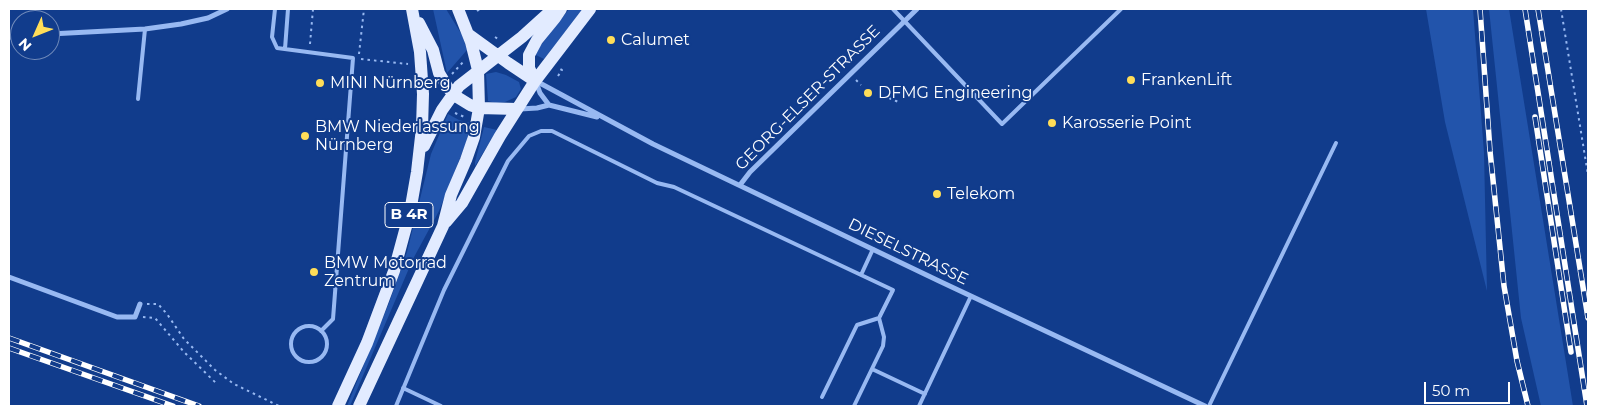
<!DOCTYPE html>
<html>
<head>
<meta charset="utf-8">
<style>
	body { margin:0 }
	#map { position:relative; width:1597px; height:415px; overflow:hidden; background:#113c8c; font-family:Montserrat,sans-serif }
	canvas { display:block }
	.frame { position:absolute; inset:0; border:10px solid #fff; pointer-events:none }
	.north { position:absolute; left:10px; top:10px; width:50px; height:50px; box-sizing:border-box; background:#113c8c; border:1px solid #708aba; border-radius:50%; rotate:226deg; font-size:14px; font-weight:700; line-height:20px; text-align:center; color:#fff }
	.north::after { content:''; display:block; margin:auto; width:18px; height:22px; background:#ffdd58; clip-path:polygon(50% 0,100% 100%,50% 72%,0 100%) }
	.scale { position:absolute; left:1424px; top:382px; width:86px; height:22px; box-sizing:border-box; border:2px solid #fff; border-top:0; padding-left:6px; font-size:15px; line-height:18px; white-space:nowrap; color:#fff; -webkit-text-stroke:4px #113c8c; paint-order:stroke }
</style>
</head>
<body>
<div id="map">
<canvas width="1597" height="415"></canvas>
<div class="frame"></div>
<div class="north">N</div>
<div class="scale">50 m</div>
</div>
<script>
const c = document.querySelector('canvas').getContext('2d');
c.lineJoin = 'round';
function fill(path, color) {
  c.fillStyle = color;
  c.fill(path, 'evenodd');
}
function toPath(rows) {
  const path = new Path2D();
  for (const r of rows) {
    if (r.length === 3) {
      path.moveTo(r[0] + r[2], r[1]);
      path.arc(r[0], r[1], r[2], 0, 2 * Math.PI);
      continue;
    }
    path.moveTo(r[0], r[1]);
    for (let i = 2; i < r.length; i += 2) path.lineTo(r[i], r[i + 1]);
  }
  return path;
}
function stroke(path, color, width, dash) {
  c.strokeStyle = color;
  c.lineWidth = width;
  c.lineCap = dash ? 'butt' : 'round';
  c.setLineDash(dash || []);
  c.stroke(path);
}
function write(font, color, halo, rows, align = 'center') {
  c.font = font + ' Montserrat,sans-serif';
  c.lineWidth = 4;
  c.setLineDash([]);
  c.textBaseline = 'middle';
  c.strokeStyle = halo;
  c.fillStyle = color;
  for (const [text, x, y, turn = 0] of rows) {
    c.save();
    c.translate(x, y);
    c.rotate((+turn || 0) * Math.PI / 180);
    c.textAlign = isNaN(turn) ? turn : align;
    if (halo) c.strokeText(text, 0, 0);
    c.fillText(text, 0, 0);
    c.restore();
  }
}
fill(toPath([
	[433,9,446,9,462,35,467,50,447,73],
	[569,9,583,9,544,59,534,54],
	[1426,9,1473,9,1484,153,1487,291,1445,122],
	[1489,9,1509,9,1573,406,1541,406,1521,318],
	[496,72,506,75,519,82,521,89,516,97,505,102,496,103,488,101,486,74],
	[448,114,459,120,471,123,466,143,439,211,413,259,350,406,347,406,389,303,407,252,431,154],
	[484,127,497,130,475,166,475,162]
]), '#2254ab');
stroke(toPath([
	[1561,9,1588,175],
	[477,11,480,9],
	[495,37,500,40],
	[310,44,313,9],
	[359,54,364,9],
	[361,59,408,64],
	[452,74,464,61],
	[558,76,562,70,560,69],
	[856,80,861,85],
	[889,98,901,103],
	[455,113,467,118],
	[147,304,158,304,167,314,184,339,215,370,234,384,279,406],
	[143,317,155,318,184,352,217,384],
	[374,406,375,406]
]), '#98b9f2', 2, [2.5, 4]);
stroke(toPath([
	[275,9,272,37,277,48,353,58,333,319,321,331],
	[893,9,1002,124,1121,9],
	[32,14,33,20],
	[285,49,288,9],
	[138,99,145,29],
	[861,275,873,249],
	[309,344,18],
	[872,369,925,394],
	[403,388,441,406],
	[822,397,857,325,879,318],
	[396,406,444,290,508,161,529,136,541,131,552,131,657,183,674,187,893,290,879,318,884,337,883,346,854,406],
	[919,406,971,296],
	[1209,406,1336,143]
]), '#98b9f2', 4);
stroke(toPath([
	[50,34,145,29,181,24,208,18,227,9],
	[9,37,20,37],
	[536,81,653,144,939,281,1205,406],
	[536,82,540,93,549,105],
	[520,109,537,108,549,105,597,117],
	[740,185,750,172,917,9],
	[9,277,117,317,135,317,140,304]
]), '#98b9f2', 5);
stroke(toPath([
	[419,23,433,50,439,73,448,88,457,97,470,105,479,108,517,109],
	[468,34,508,63,535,81],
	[535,81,529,68,529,55,537,40,555,18,561,9],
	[424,146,442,110,459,86,522,37,553,9],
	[446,222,462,203,500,136,535,81,590,9],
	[338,406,367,343,394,271,410,212,417,172,422,128,423,94,420,52,412,9],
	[359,406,443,226,451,195,466,160,474,137,479,108,478,70,471,42,458,9]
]), '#e2ebff', 12);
const rail = toPath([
	[1480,9,1490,151,1504,286,1517,361,1528,406],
	[1525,9,1587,406],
	[1538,9,1588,318],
	[1535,117,1571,352],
	[9,338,199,406],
	[9,348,173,406]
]);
stroke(rail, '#fff', 5.5);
stroke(rail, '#113c8c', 4, [11]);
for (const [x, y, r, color] of [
	[611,40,5,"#ffdd58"],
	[1131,80,5,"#ffdd58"],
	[320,83,5,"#ffdd58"],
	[868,93,5,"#ffdd58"],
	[1052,123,5,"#ffdd58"],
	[305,136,5,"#ffdd58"],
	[937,194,5,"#ffdd58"],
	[314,272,5,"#ffdd58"]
]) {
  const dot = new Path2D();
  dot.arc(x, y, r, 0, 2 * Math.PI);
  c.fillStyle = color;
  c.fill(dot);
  stroke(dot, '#113c8c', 2);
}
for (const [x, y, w] of [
	[409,215,48]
]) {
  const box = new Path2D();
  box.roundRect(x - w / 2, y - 12.5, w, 25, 4);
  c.fillStyle = '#113c8c';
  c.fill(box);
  stroke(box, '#fff', 1);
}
write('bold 15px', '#fff', null, [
	["B 4R",409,215]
]);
write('16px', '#fff', '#113c8c', [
	["Calumet",621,40],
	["FrankenLift",1141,80],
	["MINI Nürnberg",330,83],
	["DFMG Engineering",878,93],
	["Karosserie Point",1062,123],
	["BMW Niederlassung",315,127],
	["Nürnberg",315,145],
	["Telekom",947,194],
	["BMW Motorrad",324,263],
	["Zentrum",324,281]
], 'left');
write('16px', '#fff', '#113c8c', [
	["GEORG-ELSER-STRASSE",808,98,-45],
	["DIESELSTRASSE",908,252,26]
]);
</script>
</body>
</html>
